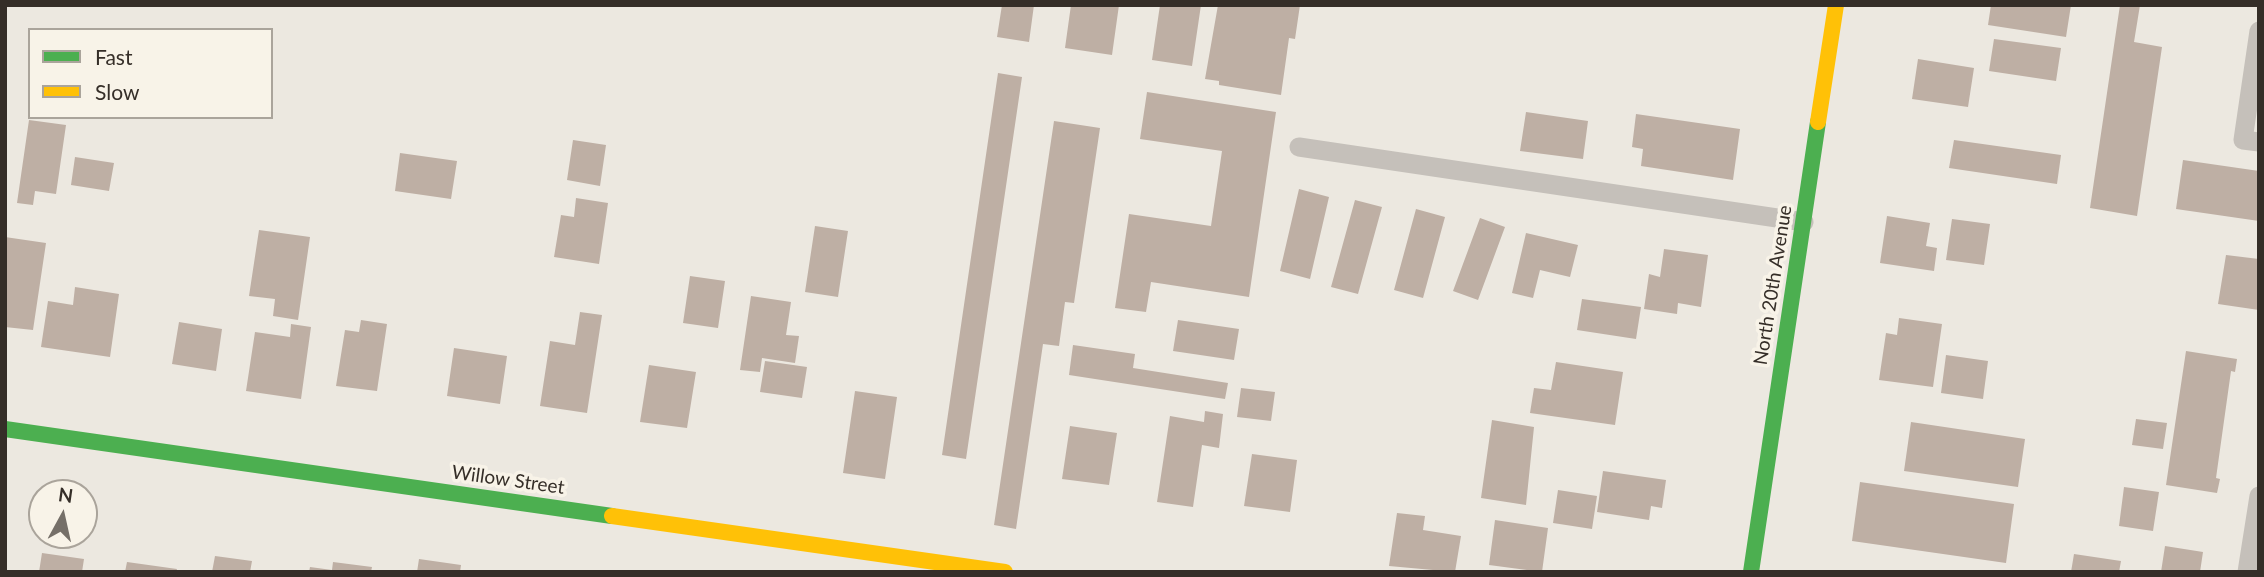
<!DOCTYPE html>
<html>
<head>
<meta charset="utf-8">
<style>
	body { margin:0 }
	#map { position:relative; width:2264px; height:577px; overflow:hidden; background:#ece8e0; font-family:Lato,sans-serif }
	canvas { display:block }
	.frame { position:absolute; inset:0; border:7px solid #352e28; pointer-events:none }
	.legend { position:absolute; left:28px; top:28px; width:245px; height:91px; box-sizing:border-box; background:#f8f3e8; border:2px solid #aaa49b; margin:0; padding:9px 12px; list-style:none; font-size:21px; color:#352e28 }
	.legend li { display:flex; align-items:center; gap:14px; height:35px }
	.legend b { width:35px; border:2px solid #aaa49b }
	.north { position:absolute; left:28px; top:479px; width:70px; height:70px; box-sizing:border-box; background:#f8f3e8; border:2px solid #aaa49b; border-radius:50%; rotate:8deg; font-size:19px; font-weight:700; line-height:28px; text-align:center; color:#352e28 }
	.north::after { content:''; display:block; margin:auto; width:24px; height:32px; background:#756f68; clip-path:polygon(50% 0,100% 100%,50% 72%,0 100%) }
</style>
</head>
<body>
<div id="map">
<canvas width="2264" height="577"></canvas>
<div class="frame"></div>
<ul class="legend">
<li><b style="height:9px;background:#4caf50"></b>Fast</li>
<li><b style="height:9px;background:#ffc107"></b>Slow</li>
</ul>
<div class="north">N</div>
</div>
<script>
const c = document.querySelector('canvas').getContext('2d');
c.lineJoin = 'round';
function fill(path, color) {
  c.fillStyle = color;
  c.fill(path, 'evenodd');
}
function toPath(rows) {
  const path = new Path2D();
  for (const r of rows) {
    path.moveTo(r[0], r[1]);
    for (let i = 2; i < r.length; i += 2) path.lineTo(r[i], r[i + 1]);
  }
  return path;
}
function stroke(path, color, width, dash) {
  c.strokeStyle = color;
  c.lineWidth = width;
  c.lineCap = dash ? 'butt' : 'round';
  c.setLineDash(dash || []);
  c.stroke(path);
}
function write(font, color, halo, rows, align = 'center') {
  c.font = font + ' Lato,sans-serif';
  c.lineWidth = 7;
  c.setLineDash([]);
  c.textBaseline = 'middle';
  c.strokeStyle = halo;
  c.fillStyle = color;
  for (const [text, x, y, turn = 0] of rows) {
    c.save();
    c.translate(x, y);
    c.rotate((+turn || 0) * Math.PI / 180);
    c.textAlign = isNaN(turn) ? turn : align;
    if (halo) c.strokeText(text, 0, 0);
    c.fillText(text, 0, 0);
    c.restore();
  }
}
fill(toPath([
	[1002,5,1034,5,1029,42,997,37],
	[1071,5,1119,5,1112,55,1065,48],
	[1160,5,1201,5,1192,66,1152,60],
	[1218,5,1300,5,1295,39,1289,38,1281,95,1219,85,1219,81,1205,79],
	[1991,5,2071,5,2066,37,1988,25],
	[2120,5,2140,5,2134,42,2162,47,2137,216,2090,208],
	[1994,39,2061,48,2056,81,1989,71],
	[1918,59,1974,68,1968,107,1912,99],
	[998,73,1022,77,966,459,942,455],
	[1147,92,1276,112,1249,297,1151,282,1146,312,1115,308,1129,214,1211,226,1222,151,1140,139],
	[1526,112,1588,121,1583,159,1520,151],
	[1636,114,1740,129,1733,180,1641,166,1643,149,1632,147],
	[29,120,66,125,56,194,35,191,33,205,17,203],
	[1054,121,1100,128,1074,303,1065,302,1059,346,1043,344,1016,529,994,525],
	[573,140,606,145,600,186,567,180],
	[1954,140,2061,155,2057,184,1949,168],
	[400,153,457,161,451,199,395,191],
	[75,157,114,163,109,191,71,185],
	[2183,160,2259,171,2259,221,2176,209],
	[1299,189,1329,197,1310,279,1280,271],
	[576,198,608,203,599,264,554,257,561,215,574,217],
	[1355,200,1382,207,1358,294,1331,287],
	[1416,209,1445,217,1423,298,1394,290],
	[1887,216,1930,223,1926,246,1937,248,1934,271,1880,263],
	[1480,218,1505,227,1478,300,1453,291],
	[1952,219,1990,224,1984,265,1946,260],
	[815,226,848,231,838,297,805,292],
	[259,230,310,237,298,320,273,316,275,299,249,296],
	[1526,233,1578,245,1570,277,1540,270,1533,298,1512,293],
	[5,237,46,243,33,330,5,327],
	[1664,249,1708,255,1701,307,1678,303,1677,314,1644,309,1649,274,1660,277],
	[2226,255,2259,259,2259,310,2218,304],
	[690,276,725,281,718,328,683,323],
	[75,287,119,294,110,357,41,347,48,301,73,305],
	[751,296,791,302,786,335,799,336,795,363,762,358,760,372,740,370],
	[1582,299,1641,307,1636,339,1577,330],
	[580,312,602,315,587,413,540,406,550,341,575,345],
	[1899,318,1942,324,1933,387,1879,380,1886,333,1897,335],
	[361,320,387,324,377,391,336,386,345,330,359,332],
	[1178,320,1239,329,1234,360,1173,351],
	[179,322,222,329,216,371,172,364],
	[291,324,311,327,301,399,246,391,255,332,290,337],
	[1073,345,1135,354,1133,368,1228,383,1225,399,1069,375],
	[454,348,507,356,500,404,447,396],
	[2186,351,2237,359,2235,372,2231,371,2216,478,2220,479,2217,493,2166,485],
	[1946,355,1988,361,1983,399,1941,393],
	[765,361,807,367,802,398,760,392],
	[1556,362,1623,372,1615,425,1530,413,1534,388,1551,390],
	[649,365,696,372,687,428,640,422],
	[1241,388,1275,392,1271,421,1237,417],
	[855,391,897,397,885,479,843,473],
	[1205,411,1223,414,1219,448,1202,445,1193,507,1157,502,1170,416,1204,422],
	[2136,419,2167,423,2163,449,2132,445],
	[1492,420,1534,427,1526,505,1481,498],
	[1911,422,2025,439,2018,487,1904,471],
	[1070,426,1117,433,1109,485,1062,479],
	[1252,454,1297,460,1290,512,1244,506],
	[1603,471,1666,480,1662,508,1651,506,1649,520,1597,512],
	[1860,482,2014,504,2006,563,1852,541],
	[2124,487,2159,492,2153,531,2119,526],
	[1558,490,1597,496,1592,529,1553,523],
	[1397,513,1425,516,1423,530,1461,536,1455,572,1389,566],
	[1495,520,1548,528,1542,572,1489,565],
	[2165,546,2203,552,2200,572,2161,572],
	[42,553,84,559,82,572,39,572],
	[2074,554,2121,561,2119,572,2071,572],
	[215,556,252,561,250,572,212,572],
	[419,559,461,565,460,572,417,572],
	[127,562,177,569,176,572,125,572],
	[333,562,372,567,371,572,309,572,310,567,332,570]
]), '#beafa4');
stroke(toPath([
	[2259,31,2243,140,2259,142],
	[1299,147,1804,222],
	[2247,572,2259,496]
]), '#c5c0ba', 19);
stroke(toPath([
	[5,429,612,516],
	[1751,572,1818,122]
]), '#4caf50', 16);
stroke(toPath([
	[1818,122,1836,5],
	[612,516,1005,572]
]), '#ffc107', 16);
write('19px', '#352e28', '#f8f3e8', [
	["North 20th Avenue",1773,285,-81],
	["Willow Street",508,480,8]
]);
</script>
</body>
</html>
